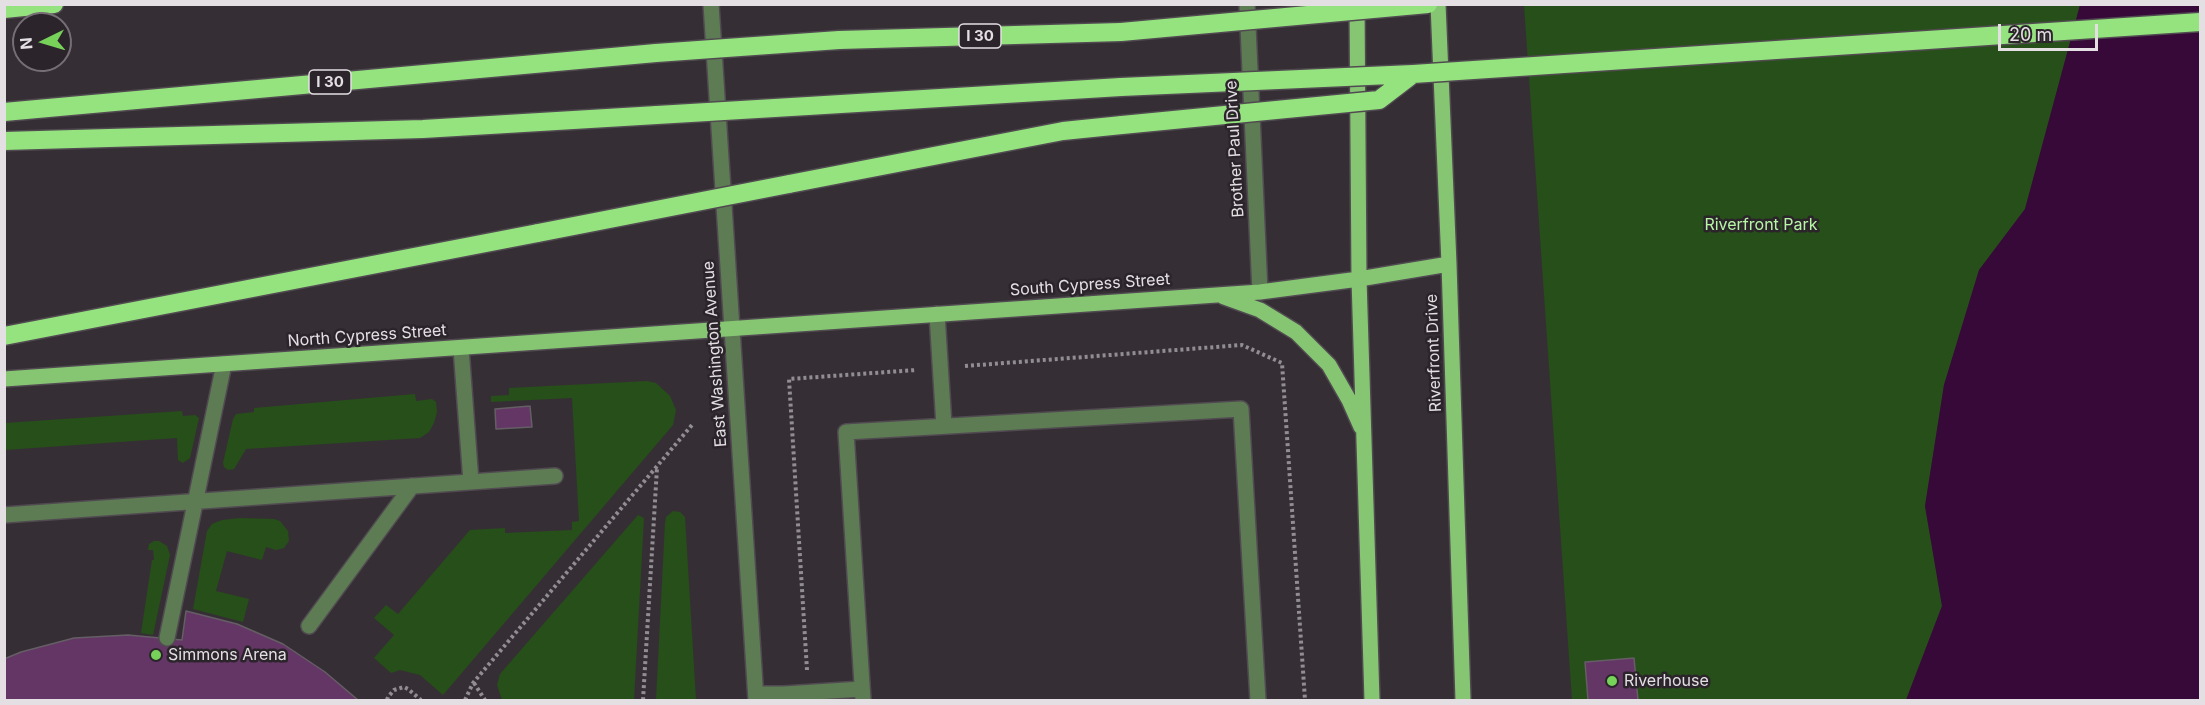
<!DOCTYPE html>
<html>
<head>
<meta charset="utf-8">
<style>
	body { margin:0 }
	#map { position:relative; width:2205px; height:705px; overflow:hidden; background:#352f35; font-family:Inter,sans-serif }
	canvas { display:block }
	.frame { position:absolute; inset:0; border:6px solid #e3dfe3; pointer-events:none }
	.north { position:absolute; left:12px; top:12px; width:60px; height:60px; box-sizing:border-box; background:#2b252b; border:2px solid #756f75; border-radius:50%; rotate:265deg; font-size:16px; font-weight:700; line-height:24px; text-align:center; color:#e3dfe3 }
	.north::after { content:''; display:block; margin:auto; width:21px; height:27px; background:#77d259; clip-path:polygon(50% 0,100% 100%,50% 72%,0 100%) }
	.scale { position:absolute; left:1998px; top:24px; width:100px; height:27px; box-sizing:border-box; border:3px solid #e3dfe3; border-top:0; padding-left:8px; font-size:18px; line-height:21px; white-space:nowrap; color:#e3dfe3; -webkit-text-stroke:4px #2b252b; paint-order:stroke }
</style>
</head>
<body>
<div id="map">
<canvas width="2205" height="705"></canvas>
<div class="frame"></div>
<div class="north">N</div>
<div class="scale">20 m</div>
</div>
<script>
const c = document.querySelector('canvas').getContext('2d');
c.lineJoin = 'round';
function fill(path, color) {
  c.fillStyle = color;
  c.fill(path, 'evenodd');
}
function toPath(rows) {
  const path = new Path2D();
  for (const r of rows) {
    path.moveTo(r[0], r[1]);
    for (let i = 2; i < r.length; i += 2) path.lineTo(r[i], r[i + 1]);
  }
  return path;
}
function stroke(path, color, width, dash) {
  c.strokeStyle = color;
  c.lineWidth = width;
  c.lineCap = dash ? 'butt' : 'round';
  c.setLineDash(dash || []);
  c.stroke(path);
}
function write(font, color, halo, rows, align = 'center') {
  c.font = font + ' Inter,sans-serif';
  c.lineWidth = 5;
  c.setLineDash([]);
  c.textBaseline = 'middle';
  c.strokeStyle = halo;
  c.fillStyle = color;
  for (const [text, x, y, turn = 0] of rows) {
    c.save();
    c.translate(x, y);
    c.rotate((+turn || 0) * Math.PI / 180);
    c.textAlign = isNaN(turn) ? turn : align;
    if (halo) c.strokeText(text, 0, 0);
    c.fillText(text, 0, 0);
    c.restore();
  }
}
fill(toPath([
	[1524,5,2080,5,2025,209,1979,270,1944,385,1925,506,1942,606,1906,700,1572,700],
	[647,381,656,383,670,396,676,410,673,425,443,695,420,675,400,670,391,673,374,658,394,635,374,618,386,605,398,614,470,530,505,528,505,533,572,530,572,522,579,521,572,398,491,402,491,396,509,395,509,388],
	[415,394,416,401,432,399,436,402,437,412,434,423,429,432,420,438,246,449,234,469,228,470,224,467,223,463,233,419,236,414,254,412,254,408],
	[182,411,183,416,195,415,199,418,190,458,183,463,178,460,177,438,5,450,5,423],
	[673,511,680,512,685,517,696,700,656,700,665,523,666,517],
	[638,515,644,518,634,700,502,700,497,685,500,674],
	[240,518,274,519,280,521,288,531,289,541,284,548,276,550,266,547,262,560,227,551,216,591,249,599,243,622,193,609,207,531,212,524,222,520],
	[154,541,159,541,167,546,170,555,153,635,141,633,152,560,154,560,153,550,148,550,149,544]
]), '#274f19');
fill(toPath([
	[2080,5,2200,5,2200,700,1906,700,1942,606,1925,506,1944,385,1979,270,2025,209]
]), '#360939');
const building = toPath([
	[530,406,532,427,496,429,495,409,530,406],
	[186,611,237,624,283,644,325,672,358,700,4,700,4,659,21,652,74,638,128,635,182,640,186,611],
	[1634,658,1638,700,1588,700,1585,662,1634,658]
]);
fill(building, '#643666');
stroke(building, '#655e65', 1.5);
const minor = toPath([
	[711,4,756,700],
	[1247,4,1260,292],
	[937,314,944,426],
	[461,348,471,482],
	[4,515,555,476],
	[309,626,412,486],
	[167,638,224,364],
	[756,694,784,694,862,689],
	[863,700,846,432,1241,409,1258,700]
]);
const major = toPath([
	[1357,4,1359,279,1372,700],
	[1438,4,1449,264,1463,700],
	[1224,297,1260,310,1296,332,1329,365,1349,400,1361,427],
	[4,379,1260,292,1359,279,1449,264]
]);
const highway = toPath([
	[4,9,54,4],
	[839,40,1121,32],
	[808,106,1121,87],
	[4,112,656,53],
	[4,141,423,129,657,115],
	[789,184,1063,131,1122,125],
	[4,336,538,233]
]);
stroke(minor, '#514b51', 18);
stroke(major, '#514b51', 18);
stroke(highway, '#514b51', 21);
stroke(toPath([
	[965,366,1242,345,1282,363,1305,700],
	[807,670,789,379,916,370],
	[474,683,485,700],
	[387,700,388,697,394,690,404,687,408,689,421,700],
	[465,700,473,683,692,425],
	[643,700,657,468]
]), '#928d92', 4, [3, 3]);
stroke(minor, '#5d7c54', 15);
stroke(major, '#86c673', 15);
stroke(highway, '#95e37e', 18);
const highwayBridge = toPath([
	[1121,32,1428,4],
	[656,53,839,40],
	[1121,87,1413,74,2200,22],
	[657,115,808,106],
	[1122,125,1379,100,1413,74],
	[538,233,789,184]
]);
stroke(highwayBridge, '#514b51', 21, []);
stroke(highwayBridge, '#95e37e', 18);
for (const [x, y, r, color] of [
	[156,655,6,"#77d259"],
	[1612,681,6,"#77d259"]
]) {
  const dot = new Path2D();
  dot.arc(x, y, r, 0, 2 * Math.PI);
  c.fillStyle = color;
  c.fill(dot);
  stroke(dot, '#2b252b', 2);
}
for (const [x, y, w] of [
	[980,36,42],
	[330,82,42]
]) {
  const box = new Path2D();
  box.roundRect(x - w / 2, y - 12, w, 24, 4.5);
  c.fillStyle = '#2b252b';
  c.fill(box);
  stroke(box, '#e3dfe3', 1.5);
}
write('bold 15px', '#e3dfe3', null, [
	["I 30",980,36],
	["I 30",330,82]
]);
write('16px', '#e3dfe3', '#2b252b', [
	["Brother Paul Drive",1235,149,-93],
	["South Cypress Street",1090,285,-4],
	["North Cypress Street",367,336,-4],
	["Riverfront Drive",1434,353,-92],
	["East Washington Avenue",715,354,-94]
]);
write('16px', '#b7f6a5', '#2b252b', [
	["Riverfront Park",1761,225]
]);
write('16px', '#e3dfe3', '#2b252b', [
	["Simmons Arena",168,655],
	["Riverhouse",1624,681]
], 'left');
</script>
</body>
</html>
